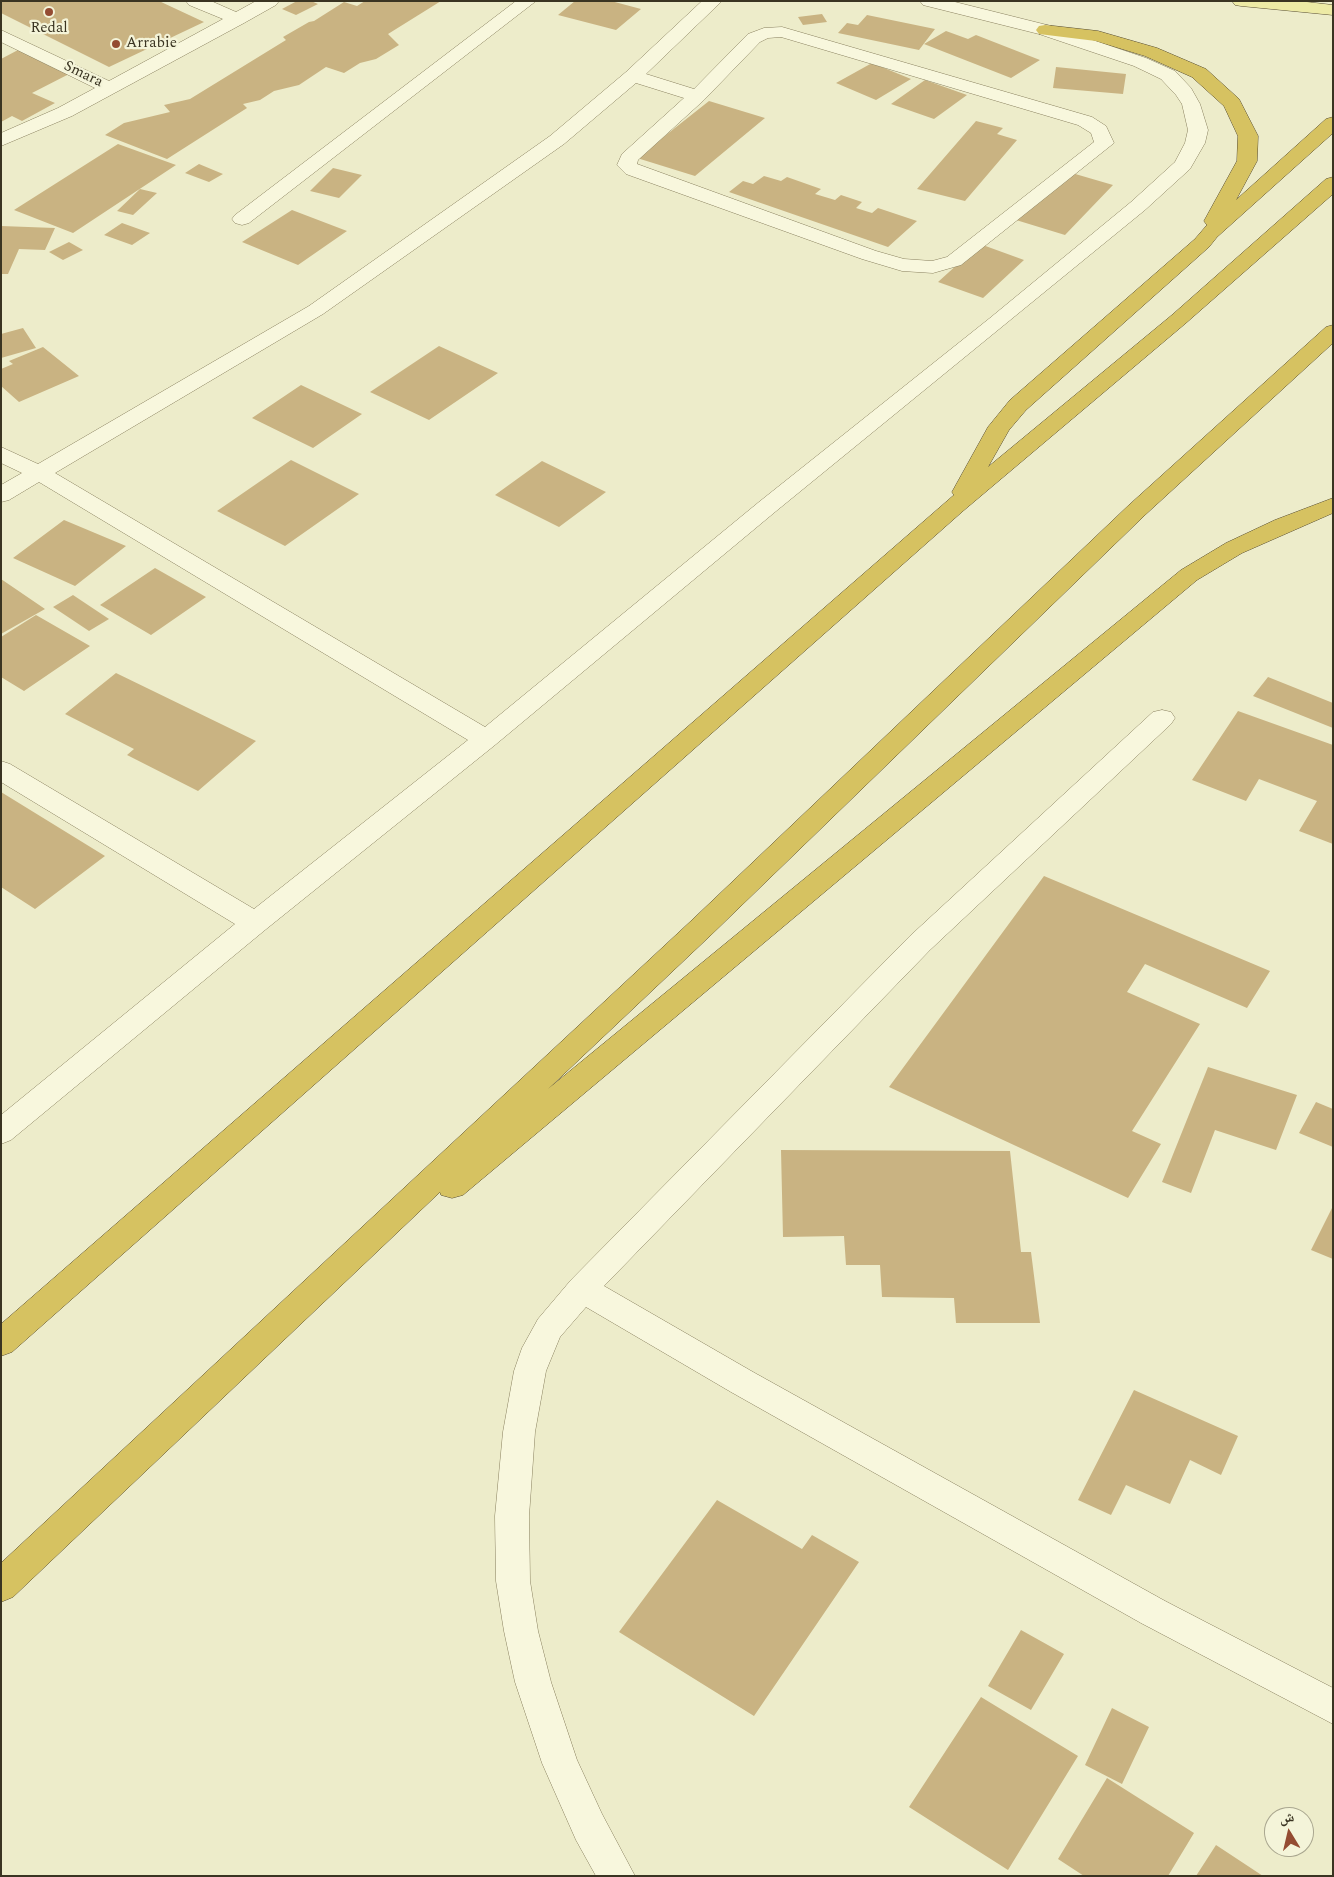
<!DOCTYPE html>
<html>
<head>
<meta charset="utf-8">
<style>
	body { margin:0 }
	#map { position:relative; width:1334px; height:1877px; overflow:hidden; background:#edecca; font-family:Spectral,"Noto Naskh Arabic",serif }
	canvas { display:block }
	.frame { position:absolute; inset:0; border:2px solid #3a3422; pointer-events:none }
	.north { position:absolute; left:1264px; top:1807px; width:50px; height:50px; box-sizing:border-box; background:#f4f4d9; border:1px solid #aaa790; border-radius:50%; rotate:351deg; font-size:14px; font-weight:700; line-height:20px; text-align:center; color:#3a3422 }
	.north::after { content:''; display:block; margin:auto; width:18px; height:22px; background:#944c32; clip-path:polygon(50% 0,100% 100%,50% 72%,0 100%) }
</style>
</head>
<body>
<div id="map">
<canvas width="1334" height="1877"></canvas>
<div class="frame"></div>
<div class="north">ش</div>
</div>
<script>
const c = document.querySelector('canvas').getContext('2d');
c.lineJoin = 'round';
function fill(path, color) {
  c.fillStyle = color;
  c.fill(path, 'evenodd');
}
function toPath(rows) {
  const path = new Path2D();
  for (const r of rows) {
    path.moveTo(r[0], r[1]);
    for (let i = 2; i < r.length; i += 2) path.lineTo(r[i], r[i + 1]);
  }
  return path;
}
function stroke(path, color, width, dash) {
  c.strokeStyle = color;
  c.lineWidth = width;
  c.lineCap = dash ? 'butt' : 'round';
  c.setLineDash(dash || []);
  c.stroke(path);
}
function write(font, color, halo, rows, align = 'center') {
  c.font = font + ' Spectral,serif';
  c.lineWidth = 4.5;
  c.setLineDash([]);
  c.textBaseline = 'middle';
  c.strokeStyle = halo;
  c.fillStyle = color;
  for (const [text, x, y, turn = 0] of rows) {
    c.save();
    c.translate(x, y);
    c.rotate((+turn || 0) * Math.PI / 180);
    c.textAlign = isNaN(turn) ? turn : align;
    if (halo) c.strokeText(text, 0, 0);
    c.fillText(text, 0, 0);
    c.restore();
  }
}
fill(toPath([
	[1,1,159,1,204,22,109,67,1,13],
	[297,1,311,1,318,4,296,15,282,9],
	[365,1,441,1,388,34,399,45,376,59,360,63,344,73,326,67,299,85,274,91,260,100,243,104,247,108,167,159,105,135,124,123,170,112,164,105,190,99,286,40,283,37,309,22,314,21,344,2,357,6],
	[575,1,611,1,641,9,616,30,558,15],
	[822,14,827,22,803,25,798,17],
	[867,15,935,29,919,50,838,33,847,23,858,25],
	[946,31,968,39,976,35,1040,60,1011,78,924,44],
	[18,50,71,73,32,93,55,103,22,121,12,116,1,122,1,59],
	[872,63,911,79,876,100,836,83],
	[1056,67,1126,74,1123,94,1053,88],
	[925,80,967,95,934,119,891,104],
	[709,101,765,118,695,176,637,158],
	[976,121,1003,128,997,134,1017,140,965,201,917,189],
	[118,144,176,165,73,233,14,210],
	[199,164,223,174,209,182,185,173],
	[333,168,362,175,339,198,310,191],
	[1065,171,1113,185,1065,235,1016,220],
	[764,176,781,181,787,177,821,189,815,194,835,200,841,195,862,202,856,208,872,213,878,208,917,221,888,247,729,192,743,181,753,184],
	[140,189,157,193,133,215,117,211],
	[292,210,347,231,298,265,242,242],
	[122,223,150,233,132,245,104,235],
	[1,226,55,228,45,250,19,249,8,274,1,274],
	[69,242,83,250,63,260,49,252],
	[980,244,1024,260,983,298,938,282],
	[23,328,36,348,1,358,1,334],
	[439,346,498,373,429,420,370,392],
	[43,347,79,376,19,402,1,386,1,369,13,364,9,361],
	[301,385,362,414,313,448,252,418],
	[291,460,359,494,285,546,217,511],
	[542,461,606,492,559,527,495,495],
	[64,520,126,546,75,586,13,558],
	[155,568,206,597,151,635,100,605],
	[1,579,45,609,1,634],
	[73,595,109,619,89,631,53,607],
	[36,615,90,646,24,691,1,677,1,637],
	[116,673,256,741,198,791,127,755,134,749,65,714],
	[1268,677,1333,703,1333,728,1253,696],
	[1238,711,1333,745,1333,844,1299,831,1317,801,1259,779,1246,801,1192,780],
	[1,792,105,856,35,909,1,887],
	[1044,876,1270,971,1247,1008,1145,964,1127,992,1200,1024,1132,1131,1161,1144,1128,1198,889,1087],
	[1208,1067,1297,1095,1276,1150,1215,1130,1191,1193,1162,1182],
	[1316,1102,1333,1109,1333,1147,1299,1133],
	[781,1150,1010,1151,1021,1252,1031,1252,1040,1323,956,1323,954,1298,882,1297,880,1265,846,1265,844,1236,783,1237],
	[1333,1206,1333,1259,1311,1250],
	[1134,1390,1238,1436,1221,1475,1190,1460,1170,1504,1126,1485,1111,1515,1078,1500],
	[717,1500,802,1549,812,1535,859,1562,754,1716,619,1632],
	[1021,1630,1064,1654,1031,1710,988,1686],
	[981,1697,1078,1756,1008,1870,909,1807],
	[1112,1708,1149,1727,1122,1784,1085,1765],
	[1107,1778,1194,1833,1168,1876,1084,1876,1058,1859],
	[1216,1845,1263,1876,1196,1876]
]), '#c9b382');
const minor = toPath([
	[186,1,211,1,236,12,256,1,279,1,276,5,244,23,72,116,1,146,1,133,58,108,95,88,1,42,1,30,109,81,223,19,189,5,186,1],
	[516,1,536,1,249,223,242,225,235,223,232,219,235,215,516,1],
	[702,1,722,1,646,74,694,89,748,34,764,28,782,27,1092,117,1106,126,1114,143,961,265,933,273,902,271,862,259,626,174,617,165,622,154,684,98,636,83,564,144,323,314,55,473,485,727,759,502,990,318,1131,202,1175,162,1185,143,1188,130,1182,104,1176,95,1161,79,1134,66,1039,34,923,5,920,1,951,1,1051,26,1146,58,1175,71,1191,88,1200,104,1208,130,1205,143,1190,169,1145,210,775,512,495,745,265,930,11,1140,1,1144,1,1115,235,924,1,782,1,761,10,764,254,909,468,740,39,482,9,500,1,502,1,485,22,473,1,463,1,447,38,464,309,306,550,136,626,72,702,1],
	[781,37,1078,125,1091,133,1094,142,947,257,932,261,904,259,876,251,637,164,638,160,704,100,760,42,768,38,781,37],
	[1162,710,1171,712,1175,718,1171,724,930,950,604,1286,753,1372,1165,1601,1333,1688,1333,1724,1141,1623,731,1392,586,1307,560,1337,546,1371,535,1432,529,1516,530,1581,538,1631,551,1682,577,1760,602,1814,635,1876,596,1876,576,1840,542,1763,515,1682,504,1631,496,1581,495,1516,503,1432,514,1371,522,1348,538,1319,571,1280,910,936,1153,712,1162,710]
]);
const major = toPath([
	[1232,1,1298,1,1333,5,1333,15,1241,6,1235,5,1232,1]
]);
const highway = toPath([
	[1045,25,1098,31,1157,48,1206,69,1239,99,1258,136,1257,161,1236,200,1326,119,1333,117,1333,133,1217,237,1209,247,1026,410,1009,430,988,467,1172,315,1326,179,1333,177,1333,194,1186,323,963,511,12,1352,1,1356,1,1324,954,495,952,492,988,427,1010,400,1195,239,1207,225,1204,221,1237,161,1238,136,1224,106,1192,77,1145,56,1096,41,1039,34,1036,30,1039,26,1045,25],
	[1333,325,1333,343,1145,515,711,935,548,1089,1181,570,1226,543,1275,520,1333,498,1333,513,1242,553,1197,580,463,1195,452,1198,441,1195,440,1192,13,1597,1,1602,1,1563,691,921,1129,505,1326,327,1333,325]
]);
stroke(minor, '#89805f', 1);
stroke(major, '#574d33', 1);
stroke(highway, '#574d33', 1);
fill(minor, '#f8f7dd');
fill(major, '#edeaa5');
fill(highway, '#d6c261');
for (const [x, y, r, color] of [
	[49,12,5,"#944c32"],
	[116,44,5,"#944c32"]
]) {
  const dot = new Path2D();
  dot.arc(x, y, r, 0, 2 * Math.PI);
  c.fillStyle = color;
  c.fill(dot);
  stroke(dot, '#f4f4d9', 2);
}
write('15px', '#3a3422', '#f4f4d9', [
	["Redal",49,29],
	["Arrabie",126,44,"left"]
]);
write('15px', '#3a3422', '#f4f4d9', [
	["Smara",83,75,26]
]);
</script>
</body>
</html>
